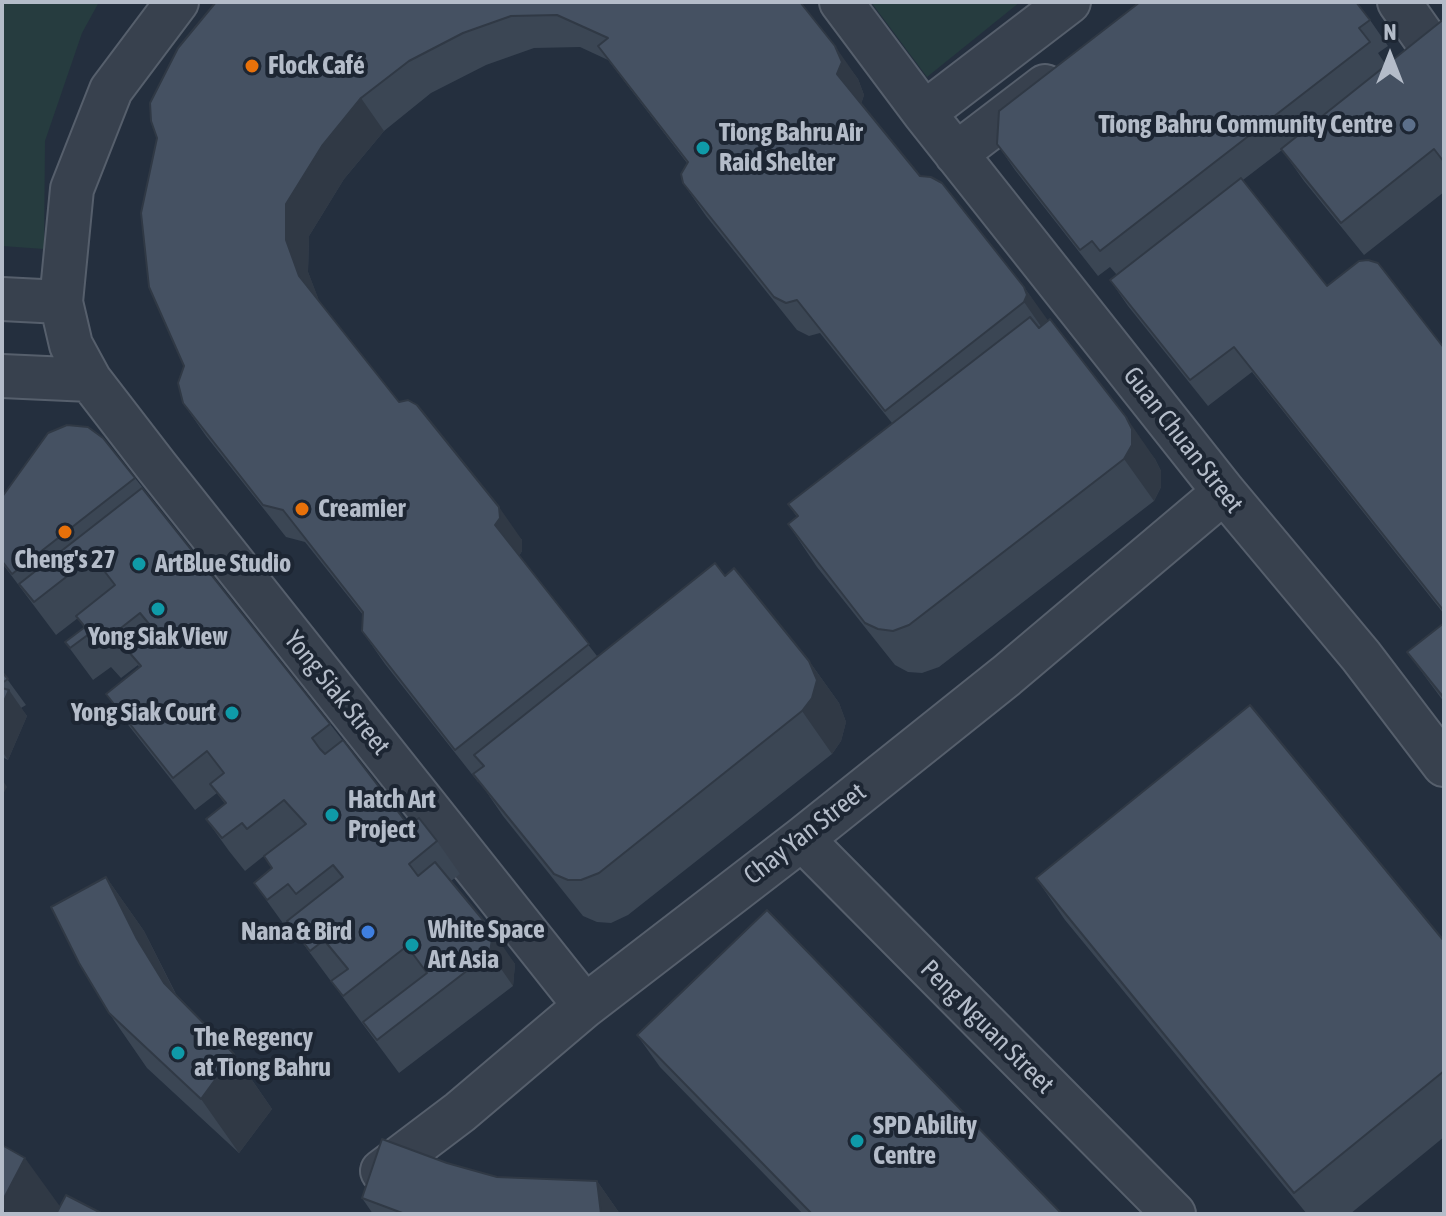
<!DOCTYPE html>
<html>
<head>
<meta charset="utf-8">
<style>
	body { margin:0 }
	#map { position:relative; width:1446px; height:1216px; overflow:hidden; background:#242f3e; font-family:"Asap Condensed",sans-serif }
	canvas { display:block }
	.frame { position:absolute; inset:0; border:4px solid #b4bcc9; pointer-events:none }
	.north { position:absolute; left:1350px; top:16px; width:80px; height:80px; -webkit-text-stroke:6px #1d2633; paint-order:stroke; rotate:0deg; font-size:22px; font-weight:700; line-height:32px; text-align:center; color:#b4bcc9 }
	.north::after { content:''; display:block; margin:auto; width:28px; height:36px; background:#b4bcc9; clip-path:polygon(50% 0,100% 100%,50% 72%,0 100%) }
</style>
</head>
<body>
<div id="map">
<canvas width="1446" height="1216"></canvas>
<div class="frame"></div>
<div class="north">N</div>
</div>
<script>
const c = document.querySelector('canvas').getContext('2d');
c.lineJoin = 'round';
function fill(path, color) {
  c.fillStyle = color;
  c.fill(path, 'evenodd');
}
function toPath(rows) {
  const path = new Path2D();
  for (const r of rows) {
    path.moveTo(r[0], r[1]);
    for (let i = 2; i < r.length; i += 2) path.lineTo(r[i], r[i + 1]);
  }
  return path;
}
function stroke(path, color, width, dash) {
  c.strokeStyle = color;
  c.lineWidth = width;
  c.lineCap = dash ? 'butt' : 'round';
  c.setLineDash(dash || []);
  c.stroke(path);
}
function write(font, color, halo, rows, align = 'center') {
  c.font = font + ' "Asap Condensed",sans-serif';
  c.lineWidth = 8;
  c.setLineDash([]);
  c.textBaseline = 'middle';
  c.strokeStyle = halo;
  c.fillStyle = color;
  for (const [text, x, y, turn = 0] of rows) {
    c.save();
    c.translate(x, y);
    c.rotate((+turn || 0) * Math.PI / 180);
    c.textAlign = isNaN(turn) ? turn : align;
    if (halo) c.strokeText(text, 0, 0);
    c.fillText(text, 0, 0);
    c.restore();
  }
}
fill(toPath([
	[2,2,99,2,82,33,45,141,44,249,2,246],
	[871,2,1020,2,927,77]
]), '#263c3f');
const minor = toPath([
	[177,2,111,90,72,189,61,302,71,345,90,380,157,467,585,1006],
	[841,2,924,113,1224,492,1361,656,1444,765],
	[1399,2,1430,46],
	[924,113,1069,2],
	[956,154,1045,86],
	[2,299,61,302],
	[2,376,90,380],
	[802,839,1174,1214],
	[382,1171,460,1112,585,1006,802,839,1006,676,1224,492]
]);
stroke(minor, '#565f6c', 46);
stroke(minor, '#38414e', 42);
fill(toPath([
	[216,2,800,2,858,79,864,95,861,104,920,176,1024,287,1047,321,1155,459,1161,471,1161,487,1154,501,939,667,922,673,908,672,895,665,817,567,788,524,797,517,788,504,892,423,820,333,809,336,797,330,706,216,683,183,687,163,608,60,580,47,534,48,486,65,431,93,384,131,344,179,309,236,308,272,319,301,399,402,522,540,522,551,519,556,597,656,725,576,809,661,839,703,846,722,841,741,832,754,628,915,611,923,597,922,583,916,503,816,479,781,478,782,385,664,362,631,363,615,305,542,286,537,206,436,183,403,184,366],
	[1444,19,1444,192,1364,255,1304,181,1282,150,1243,180,1327,286,1444,348,1444,614,1252,372,1208,406,1128,306,1110,280,1117,275,1110,267,1098,276,1015,170,997,144,1370,20,1388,46,1378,53,1386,65],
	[135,478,330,724,409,826,437,841,460,874,451,881,515,964,513,986,399,1073,293,930,290,933,254,883,272,868,265,855,245,871,229,851,206,819,225,804,217,793,195,810,129,726,106,694,139,667,138,665,121,678,111,667,93,680,65,642,84,627,78,618,56,635,2,563,2,497],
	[1444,623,1444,702,1407,652],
	[2,672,26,705,21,708,27,716,8,760,2,757],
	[106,877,144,931,177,996,234,1054,272,1109,239,1153,147,1068,109,1013],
	[1036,878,1444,941,1444,1137,1350,1214,1307,1214,1065,920],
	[637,1035,1062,1214,803,1214,660,1067],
	[447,1163,497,1177,597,1181,620,1214,373,1214,362,1198]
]), '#3b4654');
fill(toPath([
	[835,46,858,79,864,95,860,107,837,74],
	[361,98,384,131,344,179,309,236,308,272,322,308,299,276,286,240,286,204,322,146],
	[1024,287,1047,319,1050,328,1047,335,1024,302],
	[1126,417,1155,459,1161,471,1161,487,1154,501,1124,459],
	[499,507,522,540,522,551,518,558,495,525],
	[809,661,839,703,846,722,841,741,832,754,802,711],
	[9,690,27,716,8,760,2,751,2,706],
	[2,779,7,787,2,796],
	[106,877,144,931,175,993,203,1038,164,983,137,939],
	[493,932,515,964,513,986,490,953],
	[234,1054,272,1109,239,1153,201,1099],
	[25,1158,64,1212,63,1214,7,1214,2,1206,2,1202],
	[597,1181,620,1214,601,1214]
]), '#303945');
const building = toPath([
	[216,2,800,2,835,46,842,62,837,74,920,176,931,177,942,183,1024,287,1027,295,1024,302,885,411,797,300,786,303,774,297,683,183,681,174,688,162,598,46,608,38,557,15,511,16,463,33,409,61,361,98,322,146,286,204,286,240,299,276,399,402,408,400,417,405,499,507,500,518,495,525,589,644,455,750,362,631,363,612,283,510,263,505,183,403,178,383,184,366,149,287,141,213,157,138,151,121,150,103,178,48,216,2],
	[1140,2,1356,2,1370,20,1359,28,1370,42,1100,251,1092,241,1080,250,997,144,999,111,1140,2],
	[1444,19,1444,162,1434,149,1341,223,1281,149,1444,19],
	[1241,178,1327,286,1359,261,1368,260,1378,263,1444,348,1444,611,1234,347,1190,380,1110,280,1241,178],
	[1030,317,1039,328,1050,319,1126,417,1132,429,1132,445,1124,459,909,625,893,631,878,629,865,623,788,524,798,516,788,504,1030,317],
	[67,425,88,427,103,438,135,478,12,574,2,561,2,497,48,433,67,425],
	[142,488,330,724,312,738,320,749,325,754,343,740,409,826,419,818,437,841,409,864,418,876,435,862,493,932,490,953,377,1040,363,1022,427,973,407,946,343,996,331,981,348,969,324,940,310,951,287,921,343,877,333,865,296,894,288,884,267,900,254,883,272,868,264,856,306,824,284,800,247,829,242,823,222,838,206,819,226,803,210,784,224,773,207,751,173,778,106,694,141,666,128,651,154,630,140,613,98,646,89,634,70,648,65,642,85,627,76,616,115,585,102,568,115,557,106,546,34,602,19,584,142,488],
	[715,563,725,576,734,568,809,661,817,680,812,698,802,711,599,873,581,880,568,880,554,874,473,774,484,766,474,755,715,563],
	[1444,623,1444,698,1407,652,1444,623],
	[2,672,8,679,2,683,2,672],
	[2,688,9,690,2,706,2,688],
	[1250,705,1444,941,1444,1071,1294,1193,1036,878,1250,705],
	[106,877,137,939,164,983,234,1054,201,1099,109,1013,79,963,51,907,106,877],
	[767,910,1062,1214,812,1214,637,1035,767,910],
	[382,1139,447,1163,497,1177,597,1181,601,1214,405,1214,362,1198,382,1139],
	[2,1145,25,1158,2,1202,2,1145],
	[66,1195,103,1214,56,1214,66,1195]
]);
fill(building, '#455162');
stroke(building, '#303945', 2);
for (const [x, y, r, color] of [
	[252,66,8,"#e8710a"],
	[1409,125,8,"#5c6f8a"],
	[703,148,8,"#0f9aa8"],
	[302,509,8,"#e8710a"],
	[65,532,8,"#e8710a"],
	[139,564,8,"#0f9aa8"],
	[158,609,8,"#0f9aa8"],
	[232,713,8,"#0f9aa8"],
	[332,815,8,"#0f9aa8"],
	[368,932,8,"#3f7fe0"],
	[412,945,8,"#0f9aa8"],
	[178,1053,8,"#0f9aa8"],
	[857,1141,8,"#0f9aa8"]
]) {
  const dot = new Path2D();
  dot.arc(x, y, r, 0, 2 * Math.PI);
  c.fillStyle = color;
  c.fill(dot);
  stroke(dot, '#1d2633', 3);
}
write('bold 26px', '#b4bcc9', '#1d2633', [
	["Flock Café",268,66],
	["Tiong Bahru Community Centre",1393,125,"right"],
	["Tiong Bahru Air",719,133],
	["Raid Shelter",719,163],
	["Creamier",318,509],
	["Cheng's 27",65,560,"center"],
	["ArtBlue Studio",155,564],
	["Yong Siak View",158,637,"center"],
	["Yong Siak Court",216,713,"right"],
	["Hatch Art",348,800],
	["Project",348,830],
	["White Space",428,930],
	["Art Asia",428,960],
	["Nana & Bird",352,932,"right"],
	["The Regency",194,1038],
	["at Tiong Bahru",194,1068],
	["SPD Ability",873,1126],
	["Centre",873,1156]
], 'left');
write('26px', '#b4bcc9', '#1d2633', [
	["Guan Chuan Street",1183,440,52],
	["Yong Siak Street",337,693,51],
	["Chay Yan Street",805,834,-38],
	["Peng Nguan Street",987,1027,45]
]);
</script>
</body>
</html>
